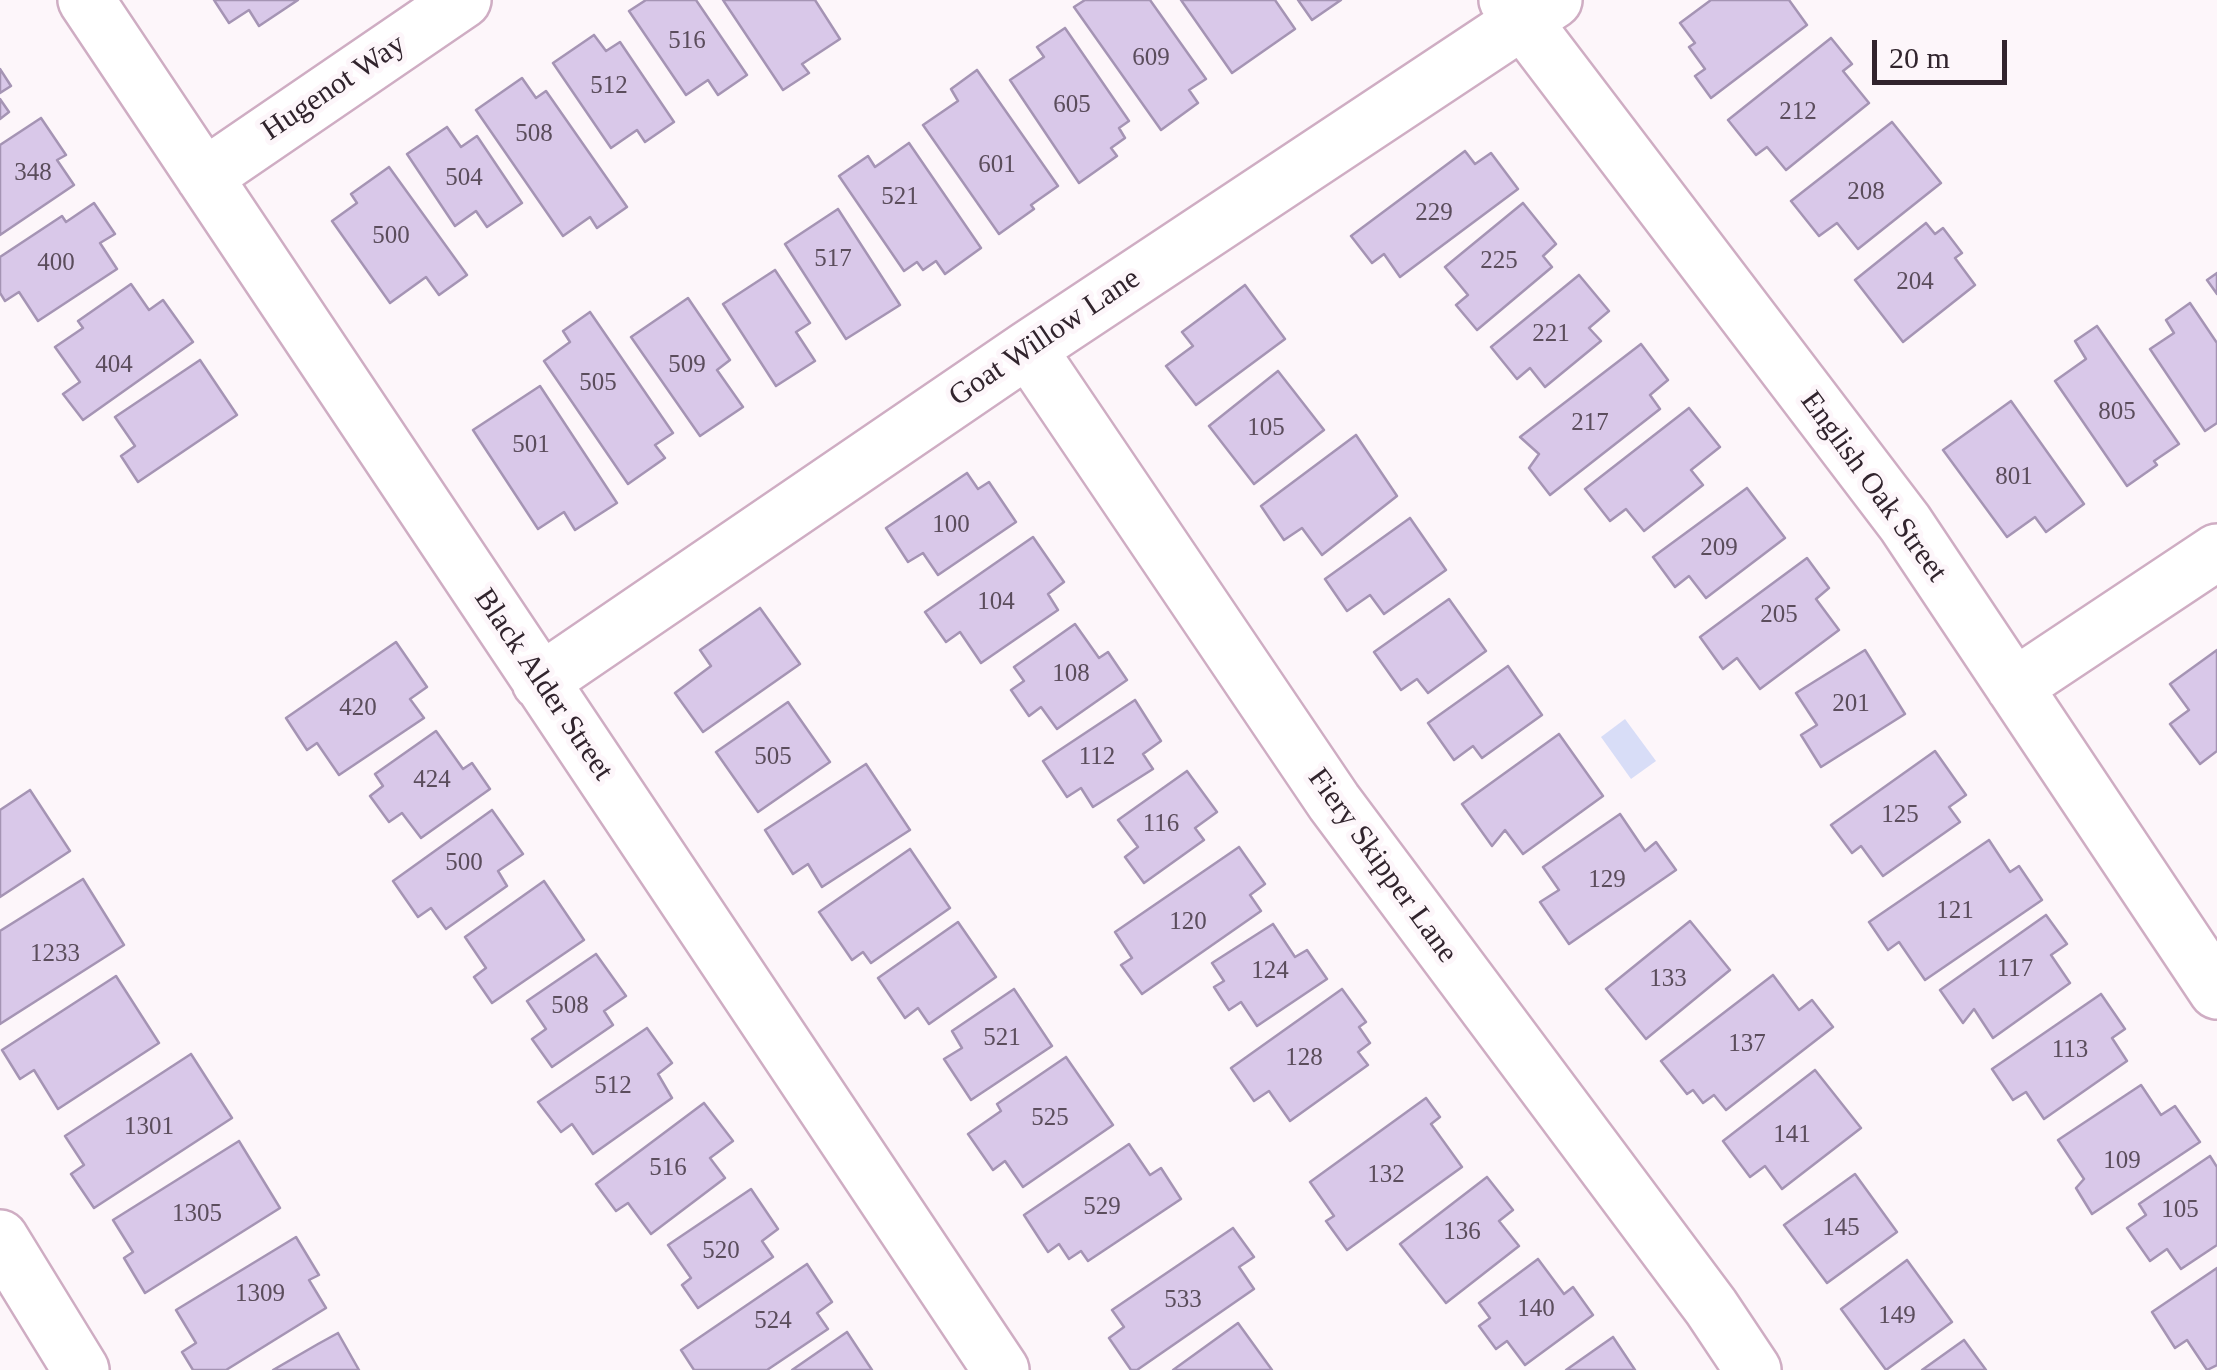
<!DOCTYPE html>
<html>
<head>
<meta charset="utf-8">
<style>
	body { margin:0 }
	#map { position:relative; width:2217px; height:1370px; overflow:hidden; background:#fdf6fa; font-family:"Times New Roman",serif }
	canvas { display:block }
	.scale { position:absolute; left:1872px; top:40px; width:135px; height:45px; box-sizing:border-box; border:5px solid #31242d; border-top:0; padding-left:12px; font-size:30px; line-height:35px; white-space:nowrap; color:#31242d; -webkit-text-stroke:8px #fdf6fa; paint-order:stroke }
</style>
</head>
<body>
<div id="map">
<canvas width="2217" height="1370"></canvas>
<div class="scale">20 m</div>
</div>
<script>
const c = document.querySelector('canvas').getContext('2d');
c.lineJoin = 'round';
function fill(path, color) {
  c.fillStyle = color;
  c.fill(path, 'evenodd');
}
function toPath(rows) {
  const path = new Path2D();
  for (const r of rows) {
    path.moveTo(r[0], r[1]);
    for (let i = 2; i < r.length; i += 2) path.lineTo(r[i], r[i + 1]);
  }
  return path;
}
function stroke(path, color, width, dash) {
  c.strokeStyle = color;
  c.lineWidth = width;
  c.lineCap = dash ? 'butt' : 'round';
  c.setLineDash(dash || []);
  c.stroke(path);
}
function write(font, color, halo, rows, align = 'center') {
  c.font = font + ' "Times New Roman",serif';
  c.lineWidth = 10;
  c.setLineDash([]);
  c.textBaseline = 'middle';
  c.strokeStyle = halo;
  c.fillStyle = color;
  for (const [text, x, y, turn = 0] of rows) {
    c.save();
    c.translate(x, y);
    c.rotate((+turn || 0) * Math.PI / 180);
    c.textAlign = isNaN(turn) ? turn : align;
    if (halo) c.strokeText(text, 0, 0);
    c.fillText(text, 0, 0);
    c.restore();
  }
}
fill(toPath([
	[1625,719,1656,761,1631,779,1601,737]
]), '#d8ddf7');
const building = toPath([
	[214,0,298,0,259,26,249,10,229,23,214,0],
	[646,0,696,0,747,75,718,95,708,80,686,95,629,11,646,0],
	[723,0,815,0,840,39,802,64,809,73,783,90,723,0],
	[1085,0,1150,0,1206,79,1189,90,1198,103,1161,130,1074,7,1085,0],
	[1181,0,1275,0,1295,29,1232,73,1181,0],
	[1298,0,1341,0,1312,20,1298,0],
	[1711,0,1789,0,1807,25,1711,98,1695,76,1705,69,1689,47,1695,43,1680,23,1711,0],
	[1065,28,1129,121,1119,128,1125,138,1111,148,1117,156,1079,183,1010,80,1044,57,1037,47,1065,28],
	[594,35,606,51,620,42,674,122,645,142,637,130,611,148,553,63,594,35],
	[1831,38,1852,64,1843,71,1869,103,1786,170,1767,147,1756,155,1728,120,1831,38],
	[0,69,11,86,0,93,0,69],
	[977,70,1058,186,1031,205,1034,209,999,234,923,125,958,101,951,89,977,70],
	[522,78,536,98,546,91,627,207,597,228,590,217,563,236,476,110,522,78],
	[0,99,9,112,0,119,0,99],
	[41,118,66,155,57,160,74,185,0,235,0,145,41,118],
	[1892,122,1941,183,1858,249,1837,223,1819,236,1791,201,1892,122],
	[447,127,461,147,477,136,522,203,487,227,476,211,455,226,407,154,447,127],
	[909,143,981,248,945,274,936,261,923,270,917,262,904,271,839,176,868,156,875,167,909,143],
	[1465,151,1475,164,1491,153,1518,189,1400,277,1384,254,1372,263,1351,236,1465,151],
	[389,167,467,275,439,295,426,277,390,303,332,221,357,203,351,194,389,167],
	[94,203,115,234,100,243,117,269,38,321,19,292,5,301,0,293,0,257,62,216,66,222,94,203],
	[1523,203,1556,244,1543,256,1552,267,1477,330,1456,305,1468,295,1445,267,1523,203],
	[838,209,900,305,846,339,785,244,838,209],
	[1926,223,1935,234,1943,228,1962,253,1955,258,1975,285,1903,342,1855,280,1926,223],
	[775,270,810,323,796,332,815,361,776,386,723,304,775,270],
	[2217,273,2217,294,2207,280,2217,273],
	[1579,275,1609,311,1589,328,1601,341,1545,387,1530,368,1517,379,1491,347,1579,275],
	[131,284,149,310,163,300,193,342,83,420,63,394,80,382,55,347,83,328,78,321,131,284],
	[1245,285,1285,339,1196,405,1166,366,1193,346,1182,332,1245,285],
	[688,298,730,360,717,370,743,407,700,436,631,337,688,298],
	[2190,303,2217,343,2217,423,2205,431,2150,349,2174,333,2166,320,2190,303],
	[590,312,673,433,655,445,665,458,628,484,544,361,570,342,563,331,590,312],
	[2097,326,2179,444,2154,461,2157,465,2127,486,2055,381,2086,359,2075,341,2097,326],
	[1641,344,1668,380,1650,395,1660,409,1550,495,1529,468,1539,454,1520,437,1641,344],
	[200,360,237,415,138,482,121,456,135,446,115,417,200,360],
	[1278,371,1324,430,1254,484,1209,426,1278,371],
	[540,386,617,503,575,530,564,512,538,529,473,430,540,386],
	[2011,401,2084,504,2046,532,2035,517,2007,537,1943,450,2011,401],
	[1689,408,1720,447,1691,470,1703,485,1644,531,1626,509,1610,521,1585,489,1689,408],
	[1356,435,1397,496,1322,555,1302,528,1284,540,1261,506,1356,435],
	[967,473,978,489,989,482,1016,522,938,575,923,553,908,562,886,528,967,473],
	[1747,488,1785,538,1706,598,1689,576,1675,587,1653,557,1747,488],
	[1410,518,1446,570,1384,614,1370,595,1347,611,1325,579,1410,518],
	[1033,537,1064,582,1048,594,1058,610,981,663,960,632,946,642,925,612,1033,537],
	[1807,558,1829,588,1816,599,1839,630,1760,689,1737,658,1723,669,1700,637,1807,558],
	[1449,599,1486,651,1428,693,1417,679,1401,690,1374,652,1449,599],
	[760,608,800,664,703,732,675,693,711,666,700,650,760,608],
	[1075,624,1099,658,1108,652,1127,680,1057,729,1041,707,1029,716,1011,690,1024,681,1014,667,1075,624],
	[396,642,427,687,410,699,424,718,339,775,317,743,307,750,286,718,396,642],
	[1865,650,1905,714,1821,767,1801,735,1817,725,1796,693,1865,650],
	[2217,650,2217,751,2200,764,2170,724,2189,710,2170,684,2217,650],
	[1508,666,1542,715,1482,758,1473,746,1454,760,1428,723,1508,666],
	[1135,700,1161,741,1143,754,1153,769,1093,807,1081,788,1067,797,1043,761,1135,700],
	[788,702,830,762,758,812,716,752,788,702],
	[436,731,463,769,472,763,490,789,421,838,402,813,389,822,370,796,383,786,375,774,436,731],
	[1559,734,1603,796,1523,854,1505,830,1492,846,1462,804,1559,734],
	[1935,751,1966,795,1949,807,1960,822,1883,876,1861,846,1852,853,1831,825,1935,751],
	[866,764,910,830,822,887,808,864,793,874,765,830,866,764],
	[1187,771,1217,812,1195,828,1204,840,1144,883,1125,857,1138,847,1118,820,1187,771],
	[30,790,70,851,0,897,0,810,30,790],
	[492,810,523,854,498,871,507,886,446,929,431,908,418,917,393,881,492,810],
	[1620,814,1645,851,1656,842,1676,870,1569,944,1540,902,1559,890,1543,867,1620,814],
	[1989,840,2010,872,2019,866,2042,900,1925,980,1899,942,1888,950,1869,922,1989,840],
	[1239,847,1265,884,1250,895,1261,911,1142,994,1121,965,1132,958,1115,932,1239,847],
	[910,849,950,908,871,963,863,952,852,960,819,912,910,849],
	[83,879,124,945,0,1024,0,931,83,879],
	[544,881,584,940,492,1003,474,977,486,968,465,937,544,881],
	[2046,915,2067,944,2051,955,2070,983,1993,1038,1974,1009,1963,1023,1940,990,2046,915],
	[1690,921,1730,970,1646,1039,1606,989,1690,921],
	[958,922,996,977,929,1024,918,1008,905,1018,878,978,958,922],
	[1273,924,1295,957,1307,950,1327,979,1257,1026,1241,1002,1229,1010,1214,987,1224,981,1212,963,1273,924],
	[596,954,626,996,604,1011,613,1025,552,1067,532,1039,546,1029,527,1001,596,954],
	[1773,975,1799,1010,1812,1000,1833,1027,1726,1110,1714,1095,1703,1103,1693,1090,1687,1094,1661,1061,1773,975],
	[116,976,159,1043,58,1109,34,1070,20,1079,2,1050,116,976],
	[1014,989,1052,1046,971,1100,944,1059,962,1048,952,1031,1014,989],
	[1342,989,1366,1022,1359,1027,1370,1043,1358,1052,1368,1065,1290,1121,1269,1091,1254,1101,1231,1068,1342,989],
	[2101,994,2125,1029,2112,1038,2127,1061,2044,1119,2026,1092,2013,1100,1992,1069,2101,994],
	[647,1028,672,1063,658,1074,672,1098,593,1154,572,1124,561,1132,538,1102,647,1028],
	[191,1054,232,1118,94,1208,71,1174,84,1165,65,1136,191,1054],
	[1066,1057,1113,1125,1023,1187,1005,1161,993,1170,968,1134,1001,1111,997,1104,1066,1057],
	[1815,1070,1861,1128,1782,1189,1765,1166,1750,1177,1723,1141,1815,1070],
	[2141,1085,2161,1115,2175,1106,2200,1142,2092,1214,2076,1188,2084,1179,2058,1140,2141,1085],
	[1426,1098,1440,1117,1431,1124,1462,1167,1347,1250,1326,1221,1334,1216,1310,1182,1426,1098],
	[704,1103,733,1141,710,1158,725,1178,651,1234,628,1203,616,1211,596,1184,704,1103],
	[239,1141,280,1208,145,1293,124,1258,133,1252,113,1220,239,1141],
	[1129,1144,1150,1175,1161,1168,1181,1199,1088,1261,1081,1251,1069,1259,1059,1244,1048,1252,1024,1215,1129,1144],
	[2210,1156,2217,1167,2217,1245,2181,1269,2167,1249,2150,1261,2127,1228,2146,1215,2139,1204,2210,1156],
	[1855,1174,1897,1232,1827,1283,1784,1225,1855,1174],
	[1487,1177,1513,1210,1499,1221,1519,1246,1446,1303,1400,1244,1487,1177],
	[751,1189,778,1229,762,1241,773,1257,698,1308,682,1285,691,1278,668,1245,751,1189],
	[1233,1228,1254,1257,1239,1267,1254,1289,1137,1370,1131,1370,1109,1338,1124,1327,1112,1310,1233,1228],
	[296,1237,319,1275,309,1280,326,1308,226,1370,193,1370,182,1352,196,1343,176,1310,296,1237],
	[1538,1259,1564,1294,1573,1287,1593,1315,1525,1365,1507,1341,1496,1349,1479,1326,1490,1318,1479,1303,1538,1259],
	[1907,1260,1952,1322,1886,1370,1841,1309,1907,1260],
	[807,1264,832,1302,817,1313,828,1329,767,1370,694,1370,681,1350,807,1264],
	[2217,1268,2217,1365,2207,1370,2187,1340,2175,1348,2152,1312,2217,1268],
	[1238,1323,1272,1370,1173,1370,1238,1323],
	[847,1332,872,1370,792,1370,847,1332],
	[338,1333,359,1370,273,1370,318,1344,338,1333],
	[1613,1337,1635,1370,1566,1370,1613,1337],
	[1964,1340,1986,1370,1922,1370,1964,1340]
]);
fill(building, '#d9c8e9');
stroke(building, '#a594b4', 2.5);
const minor = toPath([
	[86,0,1001,1370],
	[1507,0,1905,523,2217,991],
	[204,177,463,0],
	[1028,349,1334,802,1711,1307,1753,1370],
	[540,682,1028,349,1554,0],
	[2014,687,2217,552],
	[0,1238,81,1370]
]);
stroke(minor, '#cfadc3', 60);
stroke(minor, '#fff', 55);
write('25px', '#5b4d5c', null, [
	["516",687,41],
	["609",1151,58],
	["512",609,86],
	["605",1072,105],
	["212",1798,112],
	["508",534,134],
	["601",997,165],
	["348",33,173],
	["504",464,178],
	["208",1866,192],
	["521",900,197],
	["229",1434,213],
	["500",391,236],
	["517",833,259],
	["225",1499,261],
	["400",56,263],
	["204",1915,282],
	["221",1551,334],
	["404",114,365],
	["509",687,365],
	["505",598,383],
	["805",2117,412],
	["217",1590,423],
	["105",1266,428],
	["501",531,445],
	["801",2014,477],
	["100",951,525],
	["209",1719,548],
	["104",996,602],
	["205",1779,615],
	["108",1071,674],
	["201",1851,704],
	["420",358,708],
	["505",773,757],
	["112",1097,757],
	["424",432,780],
	["125",1900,815],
	["116",1161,824],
	["500",464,863],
	["129",1607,880],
	["121",1955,911],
	["120",1188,922],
	["1233",55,954],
	["117",2015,969],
	["124",1270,971],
	["133",1668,979],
	["508",570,1006],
	["521",1002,1038],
	["137",1747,1044],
	["113",2070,1050],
	["128",1304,1058],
	["512",613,1086],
	["525",1050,1118],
	["1301",149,1127],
	["141",1792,1135],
	["109",2122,1161],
	["516",668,1168],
	["132",1386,1175],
	["529",1102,1207],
	["105",2180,1210],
	["1305",197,1214],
	["145",1841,1228],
	["136",1462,1232],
	["520",721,1251],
	["1309",260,1294],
	["533",1183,1300],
	["140",1536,1309],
	["149",1897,1316],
	["524",773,1321]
]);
write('30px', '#31242d', '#fdf6fa', [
	["Hugenot Way",334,88,-34],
	["Goat Willow Lane",1045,338,-34],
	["English Oak Street",1873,487,54],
	["Black Alder Street",543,685,56],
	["Fiery Skipper Lane",1382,866,54]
]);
</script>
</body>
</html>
